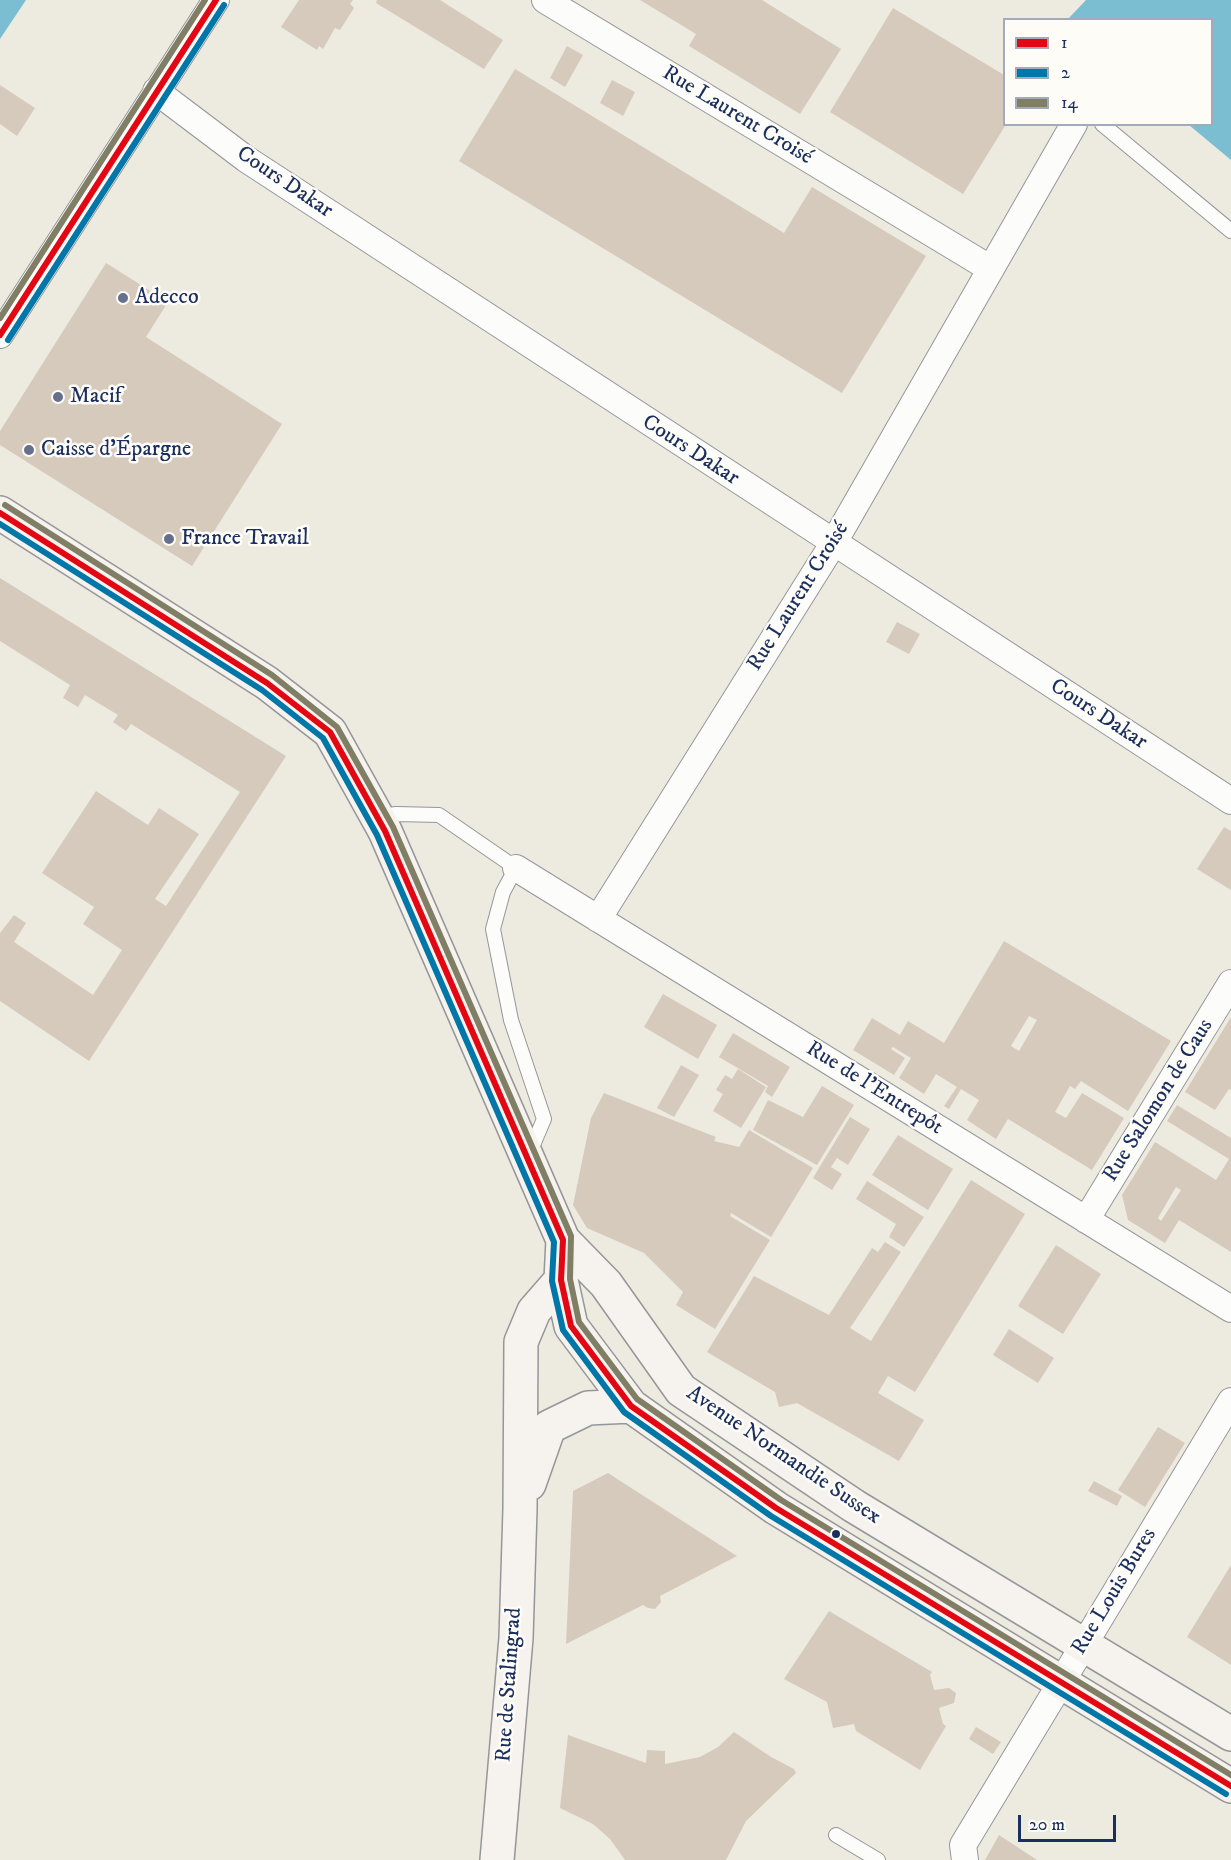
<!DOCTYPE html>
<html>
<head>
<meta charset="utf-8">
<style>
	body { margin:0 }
	#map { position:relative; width:1231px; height:1860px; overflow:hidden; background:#edeae0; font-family:"IM FELL DW Pica",serif }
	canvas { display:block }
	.legend { position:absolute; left:1003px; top:18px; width:210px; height:108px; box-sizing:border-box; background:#fdfcf7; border:2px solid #a3aaba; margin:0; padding:8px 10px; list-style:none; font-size:18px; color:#1b2f5e }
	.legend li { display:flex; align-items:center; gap:12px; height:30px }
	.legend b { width:30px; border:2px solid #a3aaba }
	.scale { position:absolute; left:1018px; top:1815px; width:98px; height:27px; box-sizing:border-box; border:3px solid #1b2f5e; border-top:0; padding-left:8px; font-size:18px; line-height:21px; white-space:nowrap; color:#1b2f5e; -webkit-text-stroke:4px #fdfcf7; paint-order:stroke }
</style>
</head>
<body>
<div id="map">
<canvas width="1231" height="1860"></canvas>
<ul class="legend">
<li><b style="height:8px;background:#e30613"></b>1</li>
<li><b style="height:8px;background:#0077a8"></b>2</li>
<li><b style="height:8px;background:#807f65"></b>14</li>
</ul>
<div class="scale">20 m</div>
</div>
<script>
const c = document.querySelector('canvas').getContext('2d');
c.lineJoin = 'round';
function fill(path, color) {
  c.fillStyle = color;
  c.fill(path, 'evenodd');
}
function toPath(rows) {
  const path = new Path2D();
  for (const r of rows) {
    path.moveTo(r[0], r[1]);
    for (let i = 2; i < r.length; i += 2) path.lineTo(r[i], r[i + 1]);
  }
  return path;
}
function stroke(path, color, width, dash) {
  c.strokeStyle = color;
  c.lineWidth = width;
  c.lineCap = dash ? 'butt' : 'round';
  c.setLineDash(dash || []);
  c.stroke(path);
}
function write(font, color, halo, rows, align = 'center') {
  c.font = font + ' "IM FELL DW Pica",serif';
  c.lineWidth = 5;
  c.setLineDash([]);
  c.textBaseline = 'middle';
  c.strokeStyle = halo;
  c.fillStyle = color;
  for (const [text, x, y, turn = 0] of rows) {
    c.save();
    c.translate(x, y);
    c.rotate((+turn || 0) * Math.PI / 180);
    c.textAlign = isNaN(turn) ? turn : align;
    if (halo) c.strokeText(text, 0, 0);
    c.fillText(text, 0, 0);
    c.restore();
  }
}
fill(toPath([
	[0,0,26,0,0,39],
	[1086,0,1231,0,1231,160,1189,125,1212,124,1212,20,1068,19]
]), '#7cbed1');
fill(toPath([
	[299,0,353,0,350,4,354,8,340,30,335,28,323,49,319,46,317,50,281,27],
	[377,0,440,0,503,40,484,69,376,3],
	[640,0,762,0,841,49,800,114,689,46,696,34],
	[893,8,1004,75,1005,126,963,194,830,112],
	[567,46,583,55,565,87,550,78],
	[515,69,784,233,812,187,926,256,842,393,459,161],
	[612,80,635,92,623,116,600,103],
	[0,85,35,108,17,136,0,124],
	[106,263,168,302,146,337,282,424,192,566,0,445,0,431],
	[0,578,286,756,89,1061,0,1001,0,933,14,915,26,923,14,942,93,995,122,950,83,924,94,907,42,873,96,791,148,825,159,808,199,834,155,899,166,906,240,792,131,724,126,731,113,722,118,715,85,695,78,707,63,698,70,685,0,641],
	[897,622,920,634,909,654,886,642],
	[1224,827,1231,831,1231,890,1197,869],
	[1004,941,1171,1041,1128,1111,1081,1081,1075,1089,1070,1086,1055,1112,1066,1118,1082,1093,1124,1118,1092,1170,1008,1119,996,1139,967,1120,979,1100,961,1089,949,1109,944,1106,957,1087,936,1074,924,1094,899,1078,911,1058,893,1047,891,1049,905,1058,894,1075,853,1050,872,1018,900,1035,908,1021,944,1043],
	[1029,1016,1037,1020,1019,1051,1011,1046],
	[663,994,717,1025,698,1059,644,1027],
	[1231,1017,1231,1090,1229,1089,1215,1110,1185,1092],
	[733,1033,790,1067,772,1097,765,1092,768,1086,719,1057],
	[681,1065,699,1075,674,1117,657,1108],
	[738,1069,766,1087,741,1128,713,1111,723,1094,716,1090,725,1075,732,1079],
	[822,1086,854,1105,817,1165,753,1130,768,1100,803,1117],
	[604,1093,716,1137,714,1141,739,1147,749,1130,813,1168,771,1237,731,1213,730,1216,770,1240,715,1329,676,1305,683,1292,644,1253,587,1228,573,1205,591,1118],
	[1177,1105,1231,1138,1231,1252,1179,1220,1165,1243,1128,1220,1122,1195,1155,1142,1216,1180,1229,1159,1167,1121],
	[1176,1187,1181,1190,1161,1221,1158,1218],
	[850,1117,870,1129,848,1165,837,1158,831,1167,842,1174,832,1190,813,1178],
	[898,1135,953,1169,928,1210,872,1175],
	[971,1180,1025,1214,915,1392,888,1376,878,1393,924,1420,899,1461,797,1403,779,1407,775,1392,707,1352,754,1276,829,1315,872,1248,878,1252,885,1242,901,1252,850,1328,871,1341],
	[867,1181,924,1217,904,1247,889,1237,896,1224,856,1199],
	[1056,1245,1101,1274,1063,1334,1018,1306],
	[1009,1329,1054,1358,1038,1383,993,1355],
	[1158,1427,1185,1443,1145,1507,1118,1490],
	[608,1473,737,1556,660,1596,661,1602,655,1609,648,1608,643,1605,566,1644,573,1491],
	[1094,1481,1122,1496,1117,1506,1088,1491],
	[1231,1565,1231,1665,1187,1637],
	[829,1611,932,1672,930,1675,934,1690,949,1688,956,1693,954,1703,939,1708,943,1724,946,1726,920,1770,856,1731,854,1724,833,1728,827,1702,784,1679],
	[976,1727,1001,1742,993,1754,969,1739],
	[734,1732,771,1757,794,1769,796,1773,746,1821,726,1860,625,1860,610,1839,593,1824,560,1808,568,1735,646,1763,647,1750,665,1751,665,1764,700,1757,718,1747],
	[999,1835,1037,1860,985,1860]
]), '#d6cabd');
const lane = toPath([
	[1102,124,1231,231],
	[377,817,396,814,439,815,516,868,503,892,493,929,511,1020,544,1119,530,1152],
	[836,1835,878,1860]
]);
const street = toPath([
	[545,0,991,269],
	[156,91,246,159,1231,801],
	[0,335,216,0],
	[516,868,1231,1309],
	[598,919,833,544,1074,124],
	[1086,1220,1231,983],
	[965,1860,963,1845,1231,1401]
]);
const secondary = toPath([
	[0,513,267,683,330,732,385,831,563,1240,606,1284,681,1390,854,1506,1231,1734],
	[563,1240,561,1280,571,1326,631,1406,776,1508,1231,1786],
	[529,1484,549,1427,588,1408,631,1406],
	[497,1860,516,1638,520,1509,521,1342,534,1311,561,1280]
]);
stroke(lane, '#959699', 16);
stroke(street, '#959699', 28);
stroke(secondary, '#959699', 36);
stroke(lane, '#fcfcfa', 14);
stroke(street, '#fcfcfa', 26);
stroke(secondary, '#f6f2ed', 33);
stroke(toPath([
	[0,335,216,0],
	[0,513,267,683,330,732,385,831,563,1240,561,1280,571,1326,631,1406,776,1508,1231,1786]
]), '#e30613', 6);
stroke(toPath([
	[8,340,224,5],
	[0,524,262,690,323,738,377,835,554,1242,552,1281,563,1330,624,1412,771,1516,1226,1794]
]), '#0077a8', 6);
stroke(toPath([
	[0,318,205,0],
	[5,505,272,675,337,727,393,827,571,1236,570,1279,579,1322,637,1399,781,1500,1231,1775]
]), '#807f65', 6);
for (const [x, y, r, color] of [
	[123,298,6,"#64708c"],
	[58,397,6,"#64708c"],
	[29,450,6,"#64708c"],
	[169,539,6,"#64708c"],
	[836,1534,5,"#1b2f5e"]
]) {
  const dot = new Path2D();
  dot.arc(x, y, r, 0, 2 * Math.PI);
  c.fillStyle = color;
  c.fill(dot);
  stroke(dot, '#fdfcf7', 2);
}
write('22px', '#1b2f5e', '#fdfcf7', [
	["Rue Laurent Croisé",737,116,31],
	["Cours Dakar",284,183,34],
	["Cours Dakar",690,451,33],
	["Rue Laurent Croisé",799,597,-58],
	["Cours Dakar",1098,715,33],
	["Rue de l'Entrepôt",874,1089,32],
	["Rue Salomon de Caus",1159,1101,-58],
	["Avenue Normandie Sussex",783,1456,34],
	["Rue Louis Bures",1115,1592,-59],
	["Rue de Stalingrad",510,1685,-86]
]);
write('22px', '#1b2f5e', '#fdfcf7', [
	["Adecco",135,298],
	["Macif",70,397],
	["Caisse d'Épargne",41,450],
	["France Travail",181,539]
], 'left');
</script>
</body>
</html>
